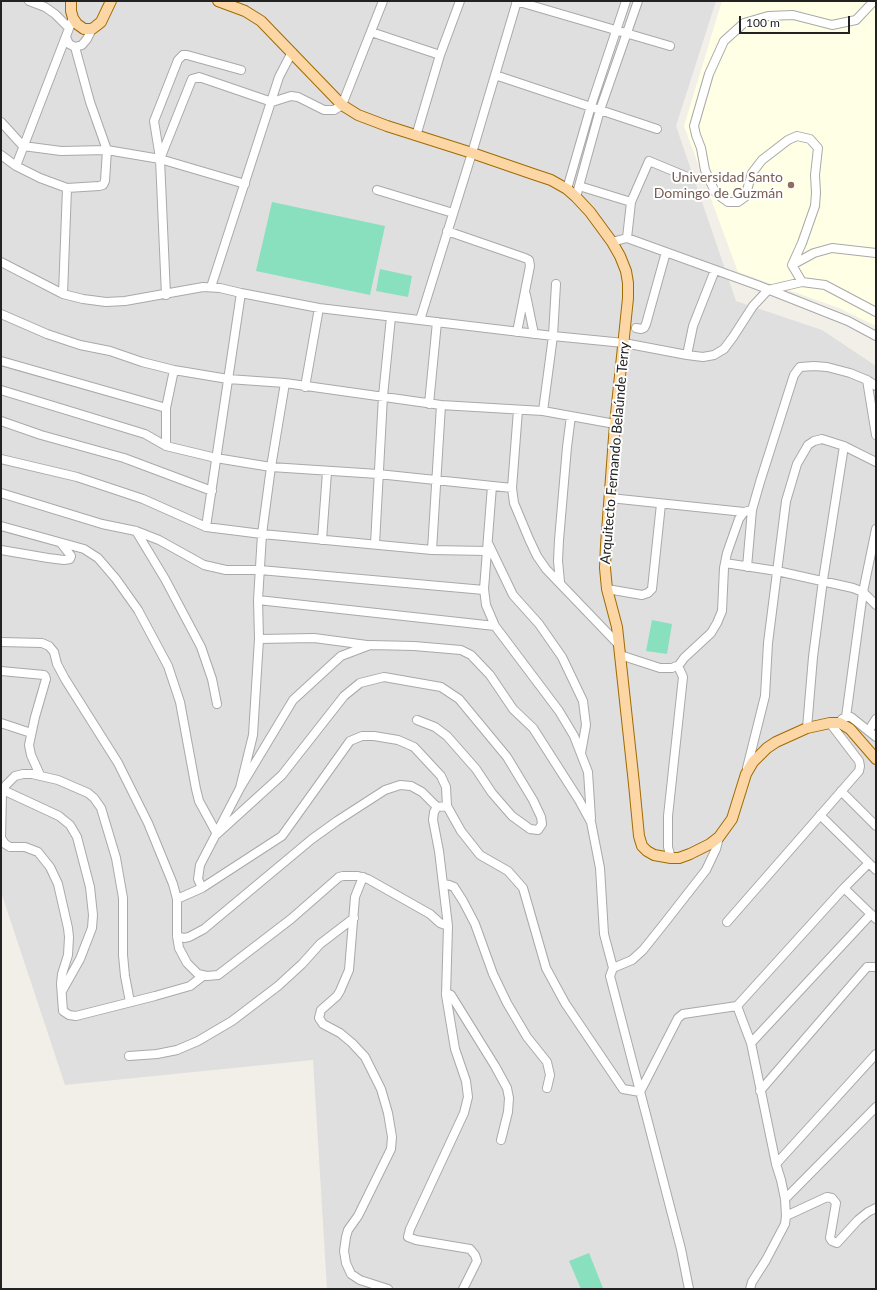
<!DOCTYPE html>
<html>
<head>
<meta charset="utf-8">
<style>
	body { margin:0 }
	#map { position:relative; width:877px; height:1290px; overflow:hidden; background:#f2efe9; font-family:Lato,sans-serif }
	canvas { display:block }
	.frame { position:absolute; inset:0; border:2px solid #222; pointer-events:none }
	.scale { position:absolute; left:739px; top:16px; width:111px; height:18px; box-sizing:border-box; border:2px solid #222; border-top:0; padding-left:5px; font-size:12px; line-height:14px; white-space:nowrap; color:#222; -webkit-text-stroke:3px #fff; paint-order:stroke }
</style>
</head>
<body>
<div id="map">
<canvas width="877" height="1290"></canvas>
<div class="frame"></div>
<div class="scale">100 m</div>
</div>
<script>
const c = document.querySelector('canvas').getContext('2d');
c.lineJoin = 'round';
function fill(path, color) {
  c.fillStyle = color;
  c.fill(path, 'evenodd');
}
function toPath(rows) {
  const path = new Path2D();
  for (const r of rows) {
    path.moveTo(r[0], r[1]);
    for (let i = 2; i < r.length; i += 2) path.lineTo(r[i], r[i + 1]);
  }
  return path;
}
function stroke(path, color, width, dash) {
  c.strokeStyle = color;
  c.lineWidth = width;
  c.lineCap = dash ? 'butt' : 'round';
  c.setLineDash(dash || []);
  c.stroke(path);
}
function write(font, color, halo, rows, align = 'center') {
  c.font = font + ' Lato,sans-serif';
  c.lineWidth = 4;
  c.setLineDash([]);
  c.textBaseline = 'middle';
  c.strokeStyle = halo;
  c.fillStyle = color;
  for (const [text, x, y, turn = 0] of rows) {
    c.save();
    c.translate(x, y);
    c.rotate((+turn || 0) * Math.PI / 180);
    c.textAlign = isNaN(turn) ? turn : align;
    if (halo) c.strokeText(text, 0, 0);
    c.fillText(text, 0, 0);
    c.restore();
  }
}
fill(toPath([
	[1,1,716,1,676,126,736,301,822,330,876,366,876,1289,327,1289,313,1060,65,1085,1,892]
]), '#e0dfdf');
fill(toPath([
	[722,1,876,1,876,326,839,308,738,272,684,126]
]), '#ffffe5');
fill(toPath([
	[272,202,385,226,370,295,256,271],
	[380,269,412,276,408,297,376,291],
	[652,620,672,624,667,654,646,651],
	[589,1253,603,1288,600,1289,581,1289,569,1261]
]), '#88e0be');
const minor = toPath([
	[29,1,45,7,55,14,69,28],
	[516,1,670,46],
	[371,32,440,55],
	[75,47,82,45,87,39,92,29],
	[495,75,657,129],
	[1,122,23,146,61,151,107,150,160,159,245,184],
	[416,136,440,55,460,1],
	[1,155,16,166,40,178,67,188,99,186,103,185,105,181,107,150,90,102,75,47,69,44,66,37],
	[160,158,154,121,178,60,183,55,187,55,241,70],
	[16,166,73,18],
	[579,186,631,202],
	[567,189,591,106,626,1],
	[377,190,453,213],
	[576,197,600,110,638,1],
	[447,231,525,258,529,260,530,266,517,332],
	[627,238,631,202,649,161,690,178],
	[612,242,627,238,757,285,848,321,876,336],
	[1,262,63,294,83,299,106,302,125,301,203,287,220,288,241,293,319,308,553,336,624,343,687,355,703,357,714,355,724,349,733,337,753,306,768,290,802,282,825,285,876,312],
	[792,265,802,243,815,206,816,193,815,175,818,148,810,139,797,136,788,140,762,160,752,173,745,197,738,202,728,202,721,197,715,192,705,170,701,148,696,135,694,126,709,74,724,41,744,23,768,16,793,15,832,25,856,20,874,1],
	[802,282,792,265,814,253,832,248,876,253],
	[211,287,279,77,292,52],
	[63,294,67,188],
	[166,295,160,159,192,79,199,77,272,102,291,96,298,97,324,110,334,110,342,105,383,1],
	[526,295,534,334],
	[1,314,47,334,80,345,110,351,142,362,174,370,228,379,285,383,441,405,543,411,615,424],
	[420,320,472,153,517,1],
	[636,328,641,329,644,328,646,324,666,252],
	[687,355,693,326,715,270],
	[1,361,166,408],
	[867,380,876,435],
	[305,387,319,308],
	[1,390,145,434,166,446,216,458,271,467,378,474,512,488],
	[429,404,437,322],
	[518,410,512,488,514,503,529,539,537,556,546,569,619,645],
	[543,411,553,336,556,284],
	[1,421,41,435,124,458,212,491],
	[166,446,166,408,174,370],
	[1,459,77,477,143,499,206,527,262,534,432,550,487,551],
	[492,486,484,589,486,605,495,626,559,711,574,736,588,772,591,818],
	[1,493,102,524,136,531,159,540,204,565,226,570,260,570,484,590],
	[610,498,744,512],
	[1,526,84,549,98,558,116,579,138,610,168,666,180,702,196,789,199,801,217,834,282,775,344,696,360,683,384,677,441,687,459,699,507,757,533,800,541,817,542,824,538,830,530,829,512,816,492,793,476,769,447,736,435,727,417,720],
	[206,527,241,293],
	[136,531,165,579,201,647,212,679,217,704],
	[322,540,327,472],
	[488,543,513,595,539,624,562,657,583,701,586,725,581,753],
	[375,544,383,396,391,317],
	[1,550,48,558,64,560,70,559,71,556,61,543],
	[432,550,441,405],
	[725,563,777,571,853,588,863,592,876,605],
	[747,567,752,510,760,482,794,375,800,367,814,366,827,367,850,373,867,380,876,386],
	[560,582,558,561,559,540,567,447,571,416],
	[607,589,642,595,648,593,652,589,661,504],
	[258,600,495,626],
	[259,639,314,638,367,645],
	[1,642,42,643,49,646,54,652,57,664,65,679,118,763,148,823,173,884,177,899,177,936,179,948,187,963,198,974,207,976,218,975,291,919,339,877,343,876,358,876,368,879,430,914,440,923,448,926],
	[620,655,660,668,672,668,679,665,684,658,711,633,717,623,722,611,724,568,727,553,739,519,744,512,752,510],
	[1,671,44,675,45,676,46,679,35,717,29,745,31,755,40,775],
	[846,717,863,592,876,529],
	[842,719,846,717,851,717,876,737],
	[1,723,31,733],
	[807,728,813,657,823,580,844,446],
	[869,730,876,719],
	[747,768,765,696,768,643,786,501,797,464,808,445,814,441,822,439,844,446,876,462],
	[240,788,293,700,341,656,370,645,414,646,461,650,471,655,490,675,513,709,533,728,579,800,591,822,600,868,604,934,613,968],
	[3,790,59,816,70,825,77,837,90,887,93,915,92,928,80,959,62,991],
	[841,791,876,826],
	[437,807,447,806,461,831,480,855,508,871,523,888,546,968,565,1003,623,1089,640,1092,678,1018,683,1014,737,1006,844,888,869,863],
	[820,815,876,870],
	[671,858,668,847,668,816,683,677,678,666],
	[363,877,355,897,349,970,340,991,337,996,321,1010,319,1018,323,1024,340,1033,352,1043,365,1057,381,1089,388,1113,392,1137,391,1149,358,1216,348,1230,346,1237,344,1251,346,1263,351,1274,360,1280,388,1289],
	[443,884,449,885,454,887,463,901,475,924,493,974,507,1003,527,1037,547,1062,550,1075,547,1088],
	[202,888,198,879,200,865,240,788,253,735,259,639,258,600,262,534,271,467,285,383],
	[844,888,876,919],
	[177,899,202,888,282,836,350,741,362,736,374,736,398,740,414,747,441,776,446,787,447,806],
	[727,922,859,771,860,766,859,761,830,723],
	[177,936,184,938,189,937,204,929,312,839,337,821,385,790,400,785,411,786,422,792,437,807,434,812,433,820,439,851,448,926,446,995,455,1049,466,1081,468,1097,464,1113,410,1229,408,1237,416,1240,470,1249,475,1255,477,1261,463,1289],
	[446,993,451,995,495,1066,507,1088,509,1098,508,1112,501,1140],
	[130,1002,125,976,123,955,123,898,116,858,101,808,94,798,88,793,58,780,32,774,23,774,15,776,6,785,2,793,1,838,5,844,10,847,25,847,38,852,50,867,58,884,68,928,69,937,68,955,62,974,61,984,63,1011,69,1015,76,1016,155,996,190,986,203,976],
	[737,1006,751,1043,776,1164],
	[751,1043,871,914],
	[129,1056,157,1054,177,1050,198,1041,232,1021,278,986,302,964,320,944,354,918],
	[760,1091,867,967,876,967],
	[785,1199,876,1107],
	[786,1216,827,1197,832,1198,836,1203,830,1238,832,1241,837,1243,858,1220,868,1212,876,1208],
	[689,1289,681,1249,610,976,613,968,632,960,643,950,663,925,706,870,716,849,719,837],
	[750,1289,752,1282,766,1260,785,1224,786,1216,785,1199,781,1180,776,1164,876,1054]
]);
const major = toPath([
	[71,1,71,11,73,18,77,24,84,29,92,29,96,26,101,22,111,1],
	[218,1,245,11,261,21,342,105,358,115,387,126,472,153,533,174,551,180,567,189,576,197,590,212,612,242,620,256,626,271,628,283,628,298,615,424,606,545,605,568,607,589,617,627,634,784,639,836,642,846,647,851,654,855,671,858,679,858,690,854,710,844,719,837,732,819,746,774,753,762,767,748,776,742,807,728,830,723,840,723,850,729,876,759]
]);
stroke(minor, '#a9a9a9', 10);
stroke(major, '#a06b00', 12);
stroke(minor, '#fff', 8);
stroke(major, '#fcd6a4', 10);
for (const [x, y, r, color] of [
	[791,185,4,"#8d6e63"]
]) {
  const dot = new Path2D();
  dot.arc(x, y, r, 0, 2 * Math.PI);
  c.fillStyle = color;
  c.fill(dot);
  stroke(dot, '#fff', 1.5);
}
write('14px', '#785e54', '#fff', [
	["Universidad Santo",783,177],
	["Domingo de Guzmán",783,193]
], 'right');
write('14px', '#222', '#fff', [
	["Arquitecto Fernando Belaúnde Terry",615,453,-85]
]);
</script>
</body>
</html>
